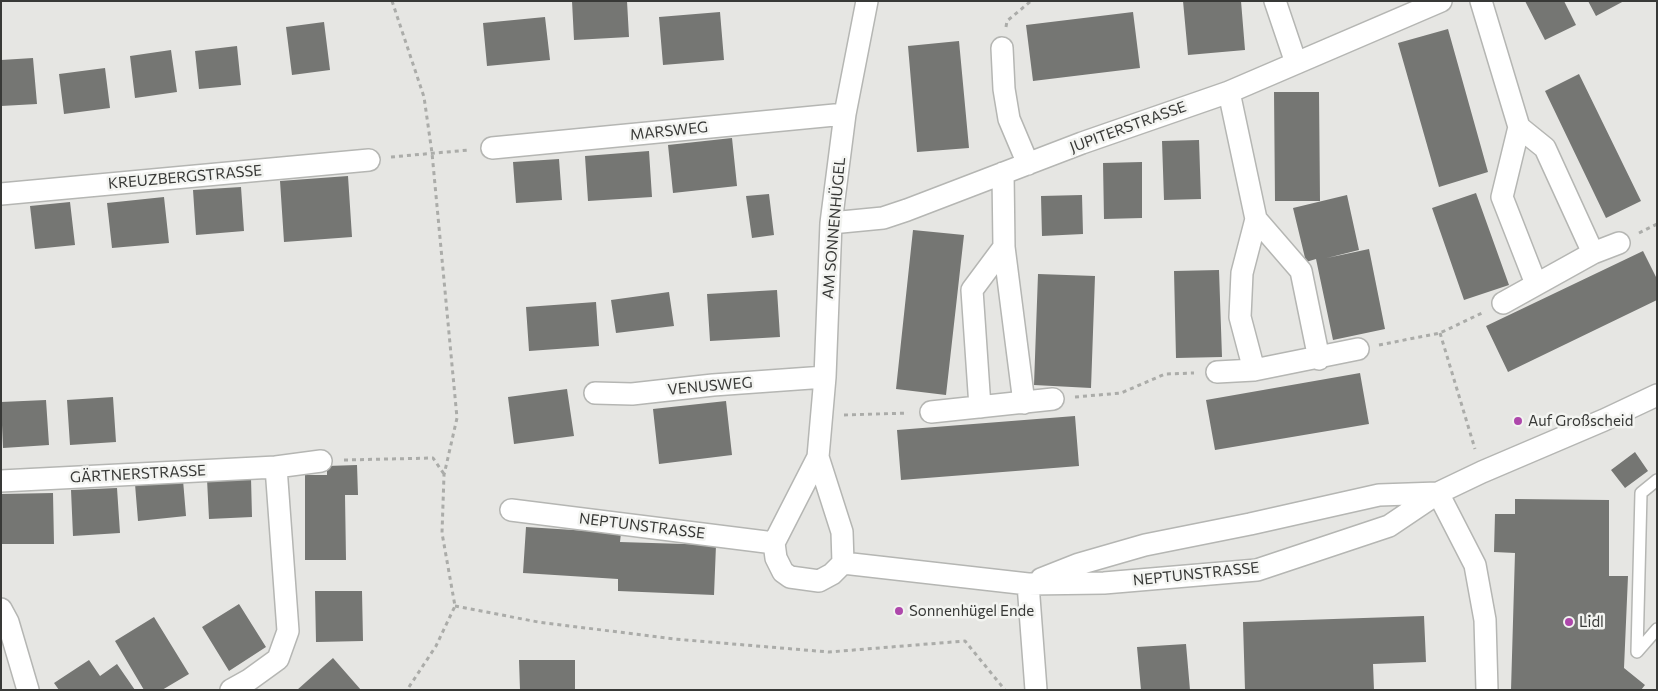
<!DOCTYPE html>
<html>
<head>
<meta charset="utf-8">
<style>
	body { margin:0 }
	#map { position:relative; width:1658px; height:691px; overflow:hidden; background:#e6e6e3; font-family:Commissioner,sans-serif }
	canvas { display:block }
	.frame { position:absolute; inset:0; border:2px solid #383937; pointer-events:none }
</style>
</head>
<body>
<div id="map">
<canvas width="1658" height="691"></canvas>
<div class="frame"></div>
</div>
<script>
const c = document.querySelector('canvas').getContext('2d');
c.lineJoin = 'round';
function fill(path, color) {
  c.fillStyle = color;
  c.fill(path, 'evenodd');
}
function toPath(rows) {
  const path = new Path2D();
  for (const r of rows) {
    path.moveTo(r[0], r[1]);
    for (let i = 2; i < r.length; i += 2) path.lineTo(r[i], r[i + 1]);
  }
  return path;
}
function stroke(path, color, width, dash) {
  c.strokeStyle = color;
  c.lineWidth = width;
  c.lineCap = dash ? 'butt' : 'round';
  c.setLineDash(dash || []);
  c.stroke(path);
}
function write(font, color, halo, rows, align = 'center') {
  c.font = font + ' Commissioner,sans-serif';
  c.lineWidth = 5;
  c.setLineDash([]);
  c.textBaseline = 'middle';
  c.strokeStyle = halo;
  c.fillStyle = color;
  for (const [text, x, y, turn = 0] of rows) {
    c.save();
    c.translate(x, y);
    c.rotate((+turn || 0) * Math.PI / 180);
    c.textAlign = isNaN(turn) ? turn : align;
    if (halo) c.strokeText(text, 0, 0);
    c.fillText(text, 0, 0);
    c.restore();
  }
}
fill(toPath([
	[572,1,627,1,629,37,574,40],
	[1183,1,1241,1,1245,50,1188,55],
	[1525,1,1564,1,1576,25,1545,40],
	[1588,1,1624,1,1596,16],
	[720,12,724,60,663,65,659,17],
	[1133,12,1140,68,1033,81,1026,25],
	[545,17,550,60,487,66,483,23],
	[324,22,330,70,292,75,286,27],
	[1448,29,1488,172,1439,187,1398,43],
	[959,41,969,148,917,152,908,46],
	[237,46,241,85,199,89,195,51],
	[171,50,177,92,135,98,130,56],
	[33,58,37,104,1,106,1,60],
	[105,68,110,108,64,114,59,74],
	[1579,74,1641,201,1606,218,1545,91],
	[1274,92,1319,92,1320,201,1275,201],
	[732,138,737,186,673,193,668,145],
	[1199,140,1201,199,1164,200,1162,141],
	[649,151,652,197,588,201,585,156],
	[559,159,562,200,516,203,513,162],
	[1142,162,1142,218,1104,219,1103,163],
	[348,176,352,237,284,242,280,181],
	[241,187,244,231,196,235,193,190],
	[1476,193,1509,285,1464,300,1432,208],
	[769,194,774,235,752,238,746,196],
	[1082,195,1083,234,1042,236,1041,196],
	[1347,195,1359,250,1327,258,1369,249,1385,329,1333,340,1316,259,1306,262,1293,208],
	[164,197,169,243,112,248,107,203],
	[70,202,75,245,35,249,30,206],
	[913,230,964,235,946,395,896,389],
	[1643,251,1657,279,1657,300,1508,372,1486,326],
	[1219,270,1222,357,1176,358,1174,271],
	[1038,274,1095,276,1091,388,1034,385],
	[777,290,780,337,710,341,707,294],
	[669,292,674,326,616,333,611,300],
	[596,302,599,346,529,351,526,307],
	[1360,373,1369,424,1215,450,1206,400],
	[567,389,574,436,514,444,508,397],
	[113,397,116,442,70,445,67,400],
	[46,400,49,445,3,448,1,402],
	[726,401,732,455,659,464,653,409],
	[1075,416,1079,466,901,480,897,430],
	[1635,452,1648,471,1625,488,1611,470],
	[357,465,358,495,345,495,346,560,305,560,305,475,327,475,327,466],
	[251,478,252,517,209,519,207,479],
	[183,480,186,516,138,521,135,484],
	[117,488,120,533,73,536,71,490],
	[53,493,54,544,1,544,1,494],
	[1515,499,1609,500,1609,576,1628,576,1624,668,1645,685,1641,690,1511,690,1515,553,1494,552,1495,514,1515,514],
	[526,527,621,533,620,542,716,545,714,595,618,591,618,579,523,573],
	[315,591,362,591,363,641,316,642],
	[239,604,266,647,229,671,202,627],
	[1424,616,1426,662,1373,664,1374,690,1245,690,1243,622],
	[154,617,189,674,162,690,144,690,115,641],
	[1186,644,1190,690,1141,690,1137,647],
	[333,658,361,690,297,690],
	[89,660,100,676,117,664,135,690,59,690,54,683],
	[519,660,575,660,575,690,520,690]
]), '#757673');
const service = toPath([
	[1657,480,1641,493,1637,652,1657,629]
]);
const minor = toPath([
	[1275,1,1296,63],
	[1481,1,1519,127,1502,197,1536,284],
	[1002,48,1004,89,1009,119,1028,164],
	[1229,92,1256,219,1242,273,1240,317,1254,370],
	[1519,127,1545,148,1593,253],
	[492,148,845,114],
	[1,194,369,160],
	[1256,219,1301,271,1319,359],
	[831,223,883,218,907,210,1082,143,1229,92,1441,1],
	[1004,247,1024,403],
	[1503,303,1593,253,1619,243],
	[1217,372,1254,370,1358,349],
	[595,393,632,394,713,385,825,377],
	[980,407,972,290,1004,247,1003,173],
	[931,412,1053,399],
	[818,457,774,543,776,558,783,572,790,577,819,581,832,574,843,563,842,532,818,457,825,377,831,223,845,114,867,1],
	[1,481,276,467],
	[1438,493,1475,565,1485,620,1487,690],
	[511,510,774,543],
	[843,563,1028,584,1104,583,1257,570,1389,526,1438,493,1482,472,1604,420,1657,395],
	[1041,579,1079,564,1145,545,1250,524,1379,495,1438,493],
	[1028,584,1036,690],
	[1,609,8,622,28,690],
	[231,690,249,680,278,659,288,631,276,467,321,461]
]);
stroke(service, '#b5b6b3', 14);
stroke(minor, '#b5b6b3', 24);
stroke(toPath([
	[392,1,424,97,432,153,457,418,444,475,442,533,455,606,436,646,407,690],
	[1006,27,1007,21,1031,1],
	[391,157,469,150],
	[1639,233,1657,224],
	[1440,333,1475,449],
	[1379,345,1440,333,1482,313],
	[1075,397,1121,393,1165,374,1194,373],
	[844,415,908,413],
	[344,460,433,458,444,474],
	[455,606,538,622,674,639,829,652,965,641,1005,690]
]), '#abaca9', 3, [4, 4]);
stroke(service, '#fff', 11);
stroke(minor, '#fff', 21);
for (const [x, y, r, color] of [
	[1518,421,5,"#ae47ab"],
	[899,611,5,"#ae47ab"],
	[1569,622,5,"#ae47ab"]
]) {
  const dot = new Path2D();
  dot.arc(x, y, r, 0, 2 * Math.PI);
  c.fillStyle = color;
  c.fill(dot);
  stroke(dot, '#f3f4f1', 2);
}
write('15px', '#383937', '#f3f4f1', [
	["JUPITERSTRASSE",1128,127,-20],
	["MARSWEG",669,131,-6],
	["KREUZBERGSTRASSE",185,177,-5],
	["AM SONNENHÜGEL",834,228,-85],
	["VENUSWEG",710,386,-5],
	["GÄRTNERSTRASSE",138,474,-3],
	["NEPTUNSTRASSE",642,526,7],
	["NEPTUNSTRASSE",1196,574,-6]
]);
write('15px', '#383937', '#f3f4f1', [
	["Auf Großscheid",1528,421],
	["Sonnenhügel Ende",909,611],
	["Lidl",1579,622]
], 'left');
</script>
</body>
</html>
